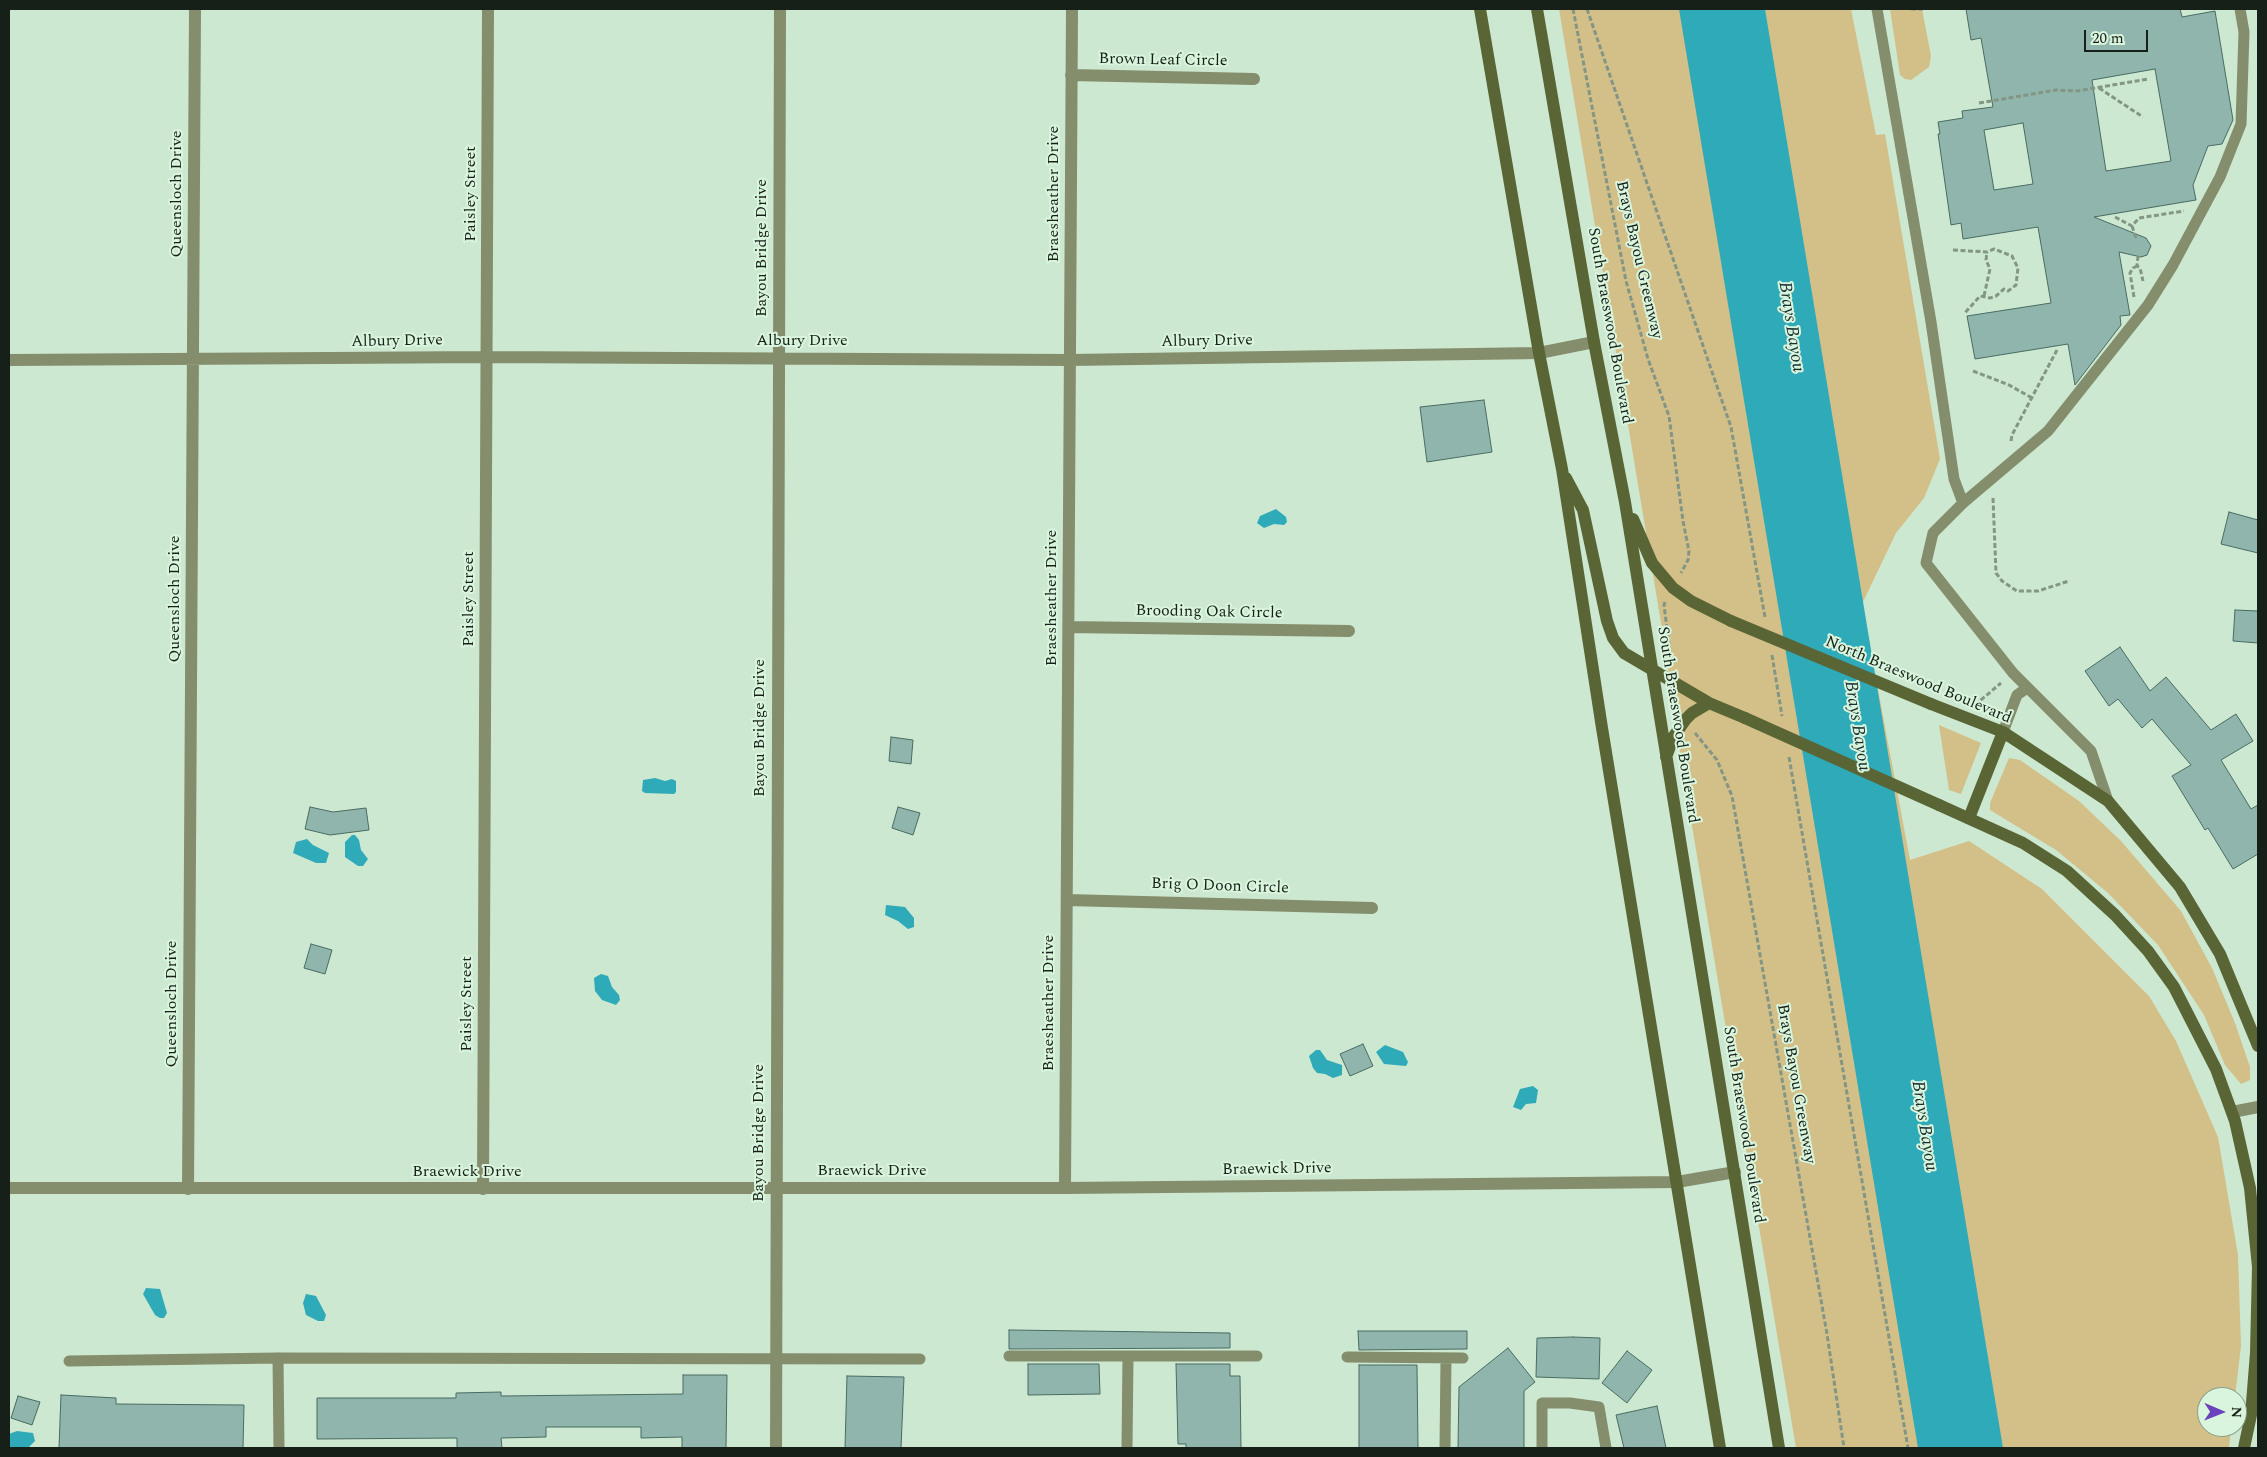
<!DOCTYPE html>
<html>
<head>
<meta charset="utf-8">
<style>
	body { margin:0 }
	#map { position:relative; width:2267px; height:1457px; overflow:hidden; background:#cde8d0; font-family:Spectral,serif }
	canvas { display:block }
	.frame { position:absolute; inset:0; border:10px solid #172018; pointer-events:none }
	.north { position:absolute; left:2197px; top:1387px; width:50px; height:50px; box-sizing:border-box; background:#daf5dd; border:1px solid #8ca08e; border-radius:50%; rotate:91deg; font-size:14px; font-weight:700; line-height:20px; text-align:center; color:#172018 }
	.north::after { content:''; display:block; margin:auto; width:18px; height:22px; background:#6a42bb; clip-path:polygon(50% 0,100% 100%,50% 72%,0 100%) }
	.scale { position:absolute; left:2084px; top:30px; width:64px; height:22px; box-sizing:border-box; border:2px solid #172018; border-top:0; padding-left:6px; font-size:15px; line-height:18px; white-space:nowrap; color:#172018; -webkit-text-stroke:4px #daf5dd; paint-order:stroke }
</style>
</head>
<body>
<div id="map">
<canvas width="2267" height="1457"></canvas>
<div class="frame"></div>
<div class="north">N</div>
<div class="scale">20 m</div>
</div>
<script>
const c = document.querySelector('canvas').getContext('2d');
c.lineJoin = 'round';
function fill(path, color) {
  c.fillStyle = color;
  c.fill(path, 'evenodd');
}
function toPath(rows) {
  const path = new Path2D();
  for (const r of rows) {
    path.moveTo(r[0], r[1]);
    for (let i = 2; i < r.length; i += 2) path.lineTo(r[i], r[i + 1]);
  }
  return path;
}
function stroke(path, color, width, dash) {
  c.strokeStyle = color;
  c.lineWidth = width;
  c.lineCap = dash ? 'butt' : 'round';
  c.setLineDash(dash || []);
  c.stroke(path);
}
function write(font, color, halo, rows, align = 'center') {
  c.font = font + ' Spectral,serif';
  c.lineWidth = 4;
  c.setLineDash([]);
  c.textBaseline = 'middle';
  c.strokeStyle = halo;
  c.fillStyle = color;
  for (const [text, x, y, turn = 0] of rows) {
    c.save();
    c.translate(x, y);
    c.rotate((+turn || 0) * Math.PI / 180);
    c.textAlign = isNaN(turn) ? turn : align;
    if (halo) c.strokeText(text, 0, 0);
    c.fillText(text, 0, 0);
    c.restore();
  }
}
fill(toPath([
	[1559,9,1851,9,1876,135,1885,134,1940,459,1924,498,1896,533,1862,604,1910,860,1969,841,2042,889,2149,996,2176,1041,2218,1137,2238,1255,2241,1346,2235,1397,2207,1397,2207,1427,2231,1427,2229,1448,1796,1448,1683,772,1665,647],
	[1890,9,1922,9,1931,56,1929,67,1911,80,1905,79,1900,75],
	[1939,725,1981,743,1961,794,1949,790],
	[2009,758,2020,760,2079,801,2121,841,2181,911,2212,968,2235,1023,2250,1067,2250,1080,2241,1084,2225,1065,2204,1015,2158,945,2108,893,2056,850,1990,810,1990,803]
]), '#d3bf88');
fill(toPath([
	[1679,9,1765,9,2003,1448,1918,1448],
	[1276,509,1286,517,1287,522,1284,525,1274,524,1264,528,1257,523,1260,516],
	[655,778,665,781,672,779,676,781,676,792,674,794,645,793,642,791,643,780],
	[352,835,355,835,359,840,361,850,368,859,363,866,358,866,345,857,345,842],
	[307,839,313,845,329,853,326,863,316,863,293,853,296,842],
	[886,905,905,907,914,918,914,927,908,929,898,921,885,915],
	[601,974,608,976,612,987,619,995,620,1000,616,1005,602,1000,595,991,594,978],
	[1385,1045,1403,1052,1408,1062,1406,1066,1384,1064,1376,1052],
	[1316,1050,1320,1050,1327,1060,1342,1065,1342,1075,1333,1078,1325,1074,1317,1073,1313,1068,1309,1056],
	[1533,1086,1538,1090,1536,1103,1526,1104,1521,1110,1513,1107,1520,1089],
	[146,1288,160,1289,167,1313,164,1318,160,1318,155,1315,143,1294],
	[306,1294,316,1296,326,1315,324,1321,318,1321,306,1315,303,1303],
	[17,1431,33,1433,35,1441,28,1448,9,1448,9,1434]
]), '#2eaab8');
const building = toPath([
	[1966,9,2180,9,2182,17,2215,11,2233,120,2222,144,2208,146,2193,185,2196,200,2094,217,2146,238,2151,246,2147,255,2141,257,2119,252,2130,315,2120,316,2121,325,2075,385,2068,344,1975,359,1967,316,2051,303,2038,227,1963,239,1961,223,1951,225,1938,134,1940,134,1938,122,1963,118,1962,111,1993,107,1981,38,1971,40,1966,9],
	[2155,69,2171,161,2106,171,2092,80,2155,69],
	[2023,123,2033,184,1994,190,1984,130,2023,123],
	[1484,400,1492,452,1427,462,1420,407,1484,400],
	[2229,512,2258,520,2258,553,2221,544,2229,512],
	[2235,610,2258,611,2258,643,2233,641,2235,610],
	[2120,647,2150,691,2166,677,2211,730,2236,714,2253,741,2221,760,2251,809,2258,805,2258,854,2233,869,2208,828,2205,830,2172,776,2191,765,2152,719,2142,728,2118,699,2109,706,2085,671,2120,647],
	[891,737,913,740,911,764,889,761,891,737],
	[310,807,333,812,366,808,369,830,330,835,305,829,310,807],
	[898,807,920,813,913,835,892,828,898,807],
	[311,944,332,950,325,974,304,968,311,944],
	[1363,1044,1373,1066,1350,1076,1340,1054,1363,1044],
	[1009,1330,1230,1333,1230,1348,1009,1349,1009,1330],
	[1358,1331,1467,1331,1467,1349,1359,1350,1358,1331],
	[1573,1337,1600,1338,1599,1379,1536,1377,1537,1338,1573,1337],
	[1508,1348,1535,1382,1524,1391,1524,1448,1458,1448,1459,1387,1508,1348],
	[1627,1351,1652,1370,1627,1403,1602,1383,1627,1351],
	[1028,1364,1099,1364,1100,1394,1028,1395,1028,1364],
	[1176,1364,1230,1364,1230,1376,1240,1376,1241,1448,1186,1448,1186,1444,1178,1444,1176,1364],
	[1359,1365,1417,1365,1418,1448,1359,1448,1359,1365],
	[683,1375,727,1375,726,1448,682,1448,682,1437,641,1438,641,1427,546,1427,546,1437,501,1438,502,1448,457,1448,457,1438,317,1439,317,1398,456,1398,456,1393,501,1392,501,1396,683,1394,683,1375],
	[847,1376,904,1377,901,1448,845,1448,847,1376],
	[61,1395,116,1398,116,1404,244,1405,243,1448,59,1448,61,1395],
	[18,1396,40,1402,32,1425,11,1418,18,1396],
	[1657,1406,1666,1448,1624,1448,1616,1415,1657,1406]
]);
fill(building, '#90b5ac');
stroke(building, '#486b62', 1);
stroke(toPath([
	[1573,9,1626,281,1648,359,1669,416,1683,521,1689,551,1688,560,1681,573],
	[1587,9,1731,427,1765,617],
	[1911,9,1923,9],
	[2099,88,2143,117],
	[1979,103,2056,90,2077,91,2148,79],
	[2115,217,2132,226,2139,218,2184,211],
	[2132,226,2136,238],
	[1953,250,1987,252,1994,249,2012,256,2018,268,2016,285,2008,291,2004,289,1996,296,1990,298,1980,296,1964,314],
	[2138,256,2137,266,2140,268,2143,281],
	[1984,296,1990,269,1986,260,1987,252],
	[2134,297,2130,273,2133,268,2137,266],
	[1973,371,2009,385,2032,398],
	[2011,441,2012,435,2057,350],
	[1993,498,1996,573,2002,581,2017,591,2038,591,2069,581],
	[1665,602,1664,605,1671,660],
	[1772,655,1782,716],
	[1975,705,2001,683],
	[1695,733,1717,760,1732,796,1827,1334,1844,1448],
	[1789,757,1908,1448]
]), '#839685', 3, [5, 2.5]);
stroke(toPath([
	[1877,9,1931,322,1954,479,1963,503,1933,533,1926,563,2013,673,2091,751,2108,801],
	[1963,503,2048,431,2148,305,2173,265,2220,177,2241,124,2244,32,2240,9],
	[2003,732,2017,695,2027,688],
	[1009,1356,1257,1356],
	[1347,1357,1463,1358],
	[278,1358,279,1448],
	[69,1361,278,1358,920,1359],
	[1127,1448,1128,1356],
	[1445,1448,1446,1358],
	[1542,1448,1542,1403,1570,1403,1599,1407,1606,1448]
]), '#848d6c', 11);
stroke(toPath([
	[1071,75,1254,79],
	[9,360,488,357,1070,360,1539,353,1594,342],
	[1069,627,1349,631],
	[1067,900,1372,908],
	[2232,1112,2258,1107],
	[9,1188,1065,1188,1677,1182,1735,1172],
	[1065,1188,1072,9],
	[188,1189,195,9],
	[483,1189,488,9],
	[776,1448,780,9]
]), '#848d6c', 12);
stroke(toPath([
	[1480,9,1539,353,1562,469,1602,728,1720,1448],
	[1537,9,1594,342,1625,502,1779,1448],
	[1566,478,1583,510,1607,621,1613,638,1624,653,1709,703,1745,718],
	[1633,519,1652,563,1673,588,1691,601,1731,621],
	[1931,704,2003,732,2108,801,2180,887,2220,954,2258,1046],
	[1666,757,1674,736,1686,719,1692,713,1709,703],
	[1939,805,2023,843,2067,871,2115,915,2148,951,2174,987,2216,1069,2235,1121,2250,1188,2258,1267,2256,1353,2251,1415,2244,1448],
	[1969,818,2003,732]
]), '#5a6535', 12);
stroke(toPath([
	[1731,621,1931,704],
	[1745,718,1939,805]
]), '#5a6535', 12);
write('16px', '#172018', '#daf5dd', [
	["Brown Leaf Circle",1163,61,1],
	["Queensloch Drive",178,194,-90],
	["Paisley Street",472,194,-90],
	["Braesheather Drive",1055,194,-90],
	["Bayou Bridge Drive",763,248,-90],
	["Brays Bayou Greenway",1638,260,77],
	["South Braeswood Boulevard",1609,326,80],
	["Albury Drive",397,342,-1],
	["Albury Drive",802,342],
	["Albury Drive",1207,342,-1],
	["Braesheather Drive",1053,598,-90],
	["Queensloch Drive",176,599,-90],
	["Paisley Street",470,599,-90],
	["Brooding Oak Circle",1209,613,1],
	["North Braeswood Boulevard",1918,681,23],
	["South Braeswood Boulevard",1677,725,81],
	["Bayou Bridge Drive",761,728,-90],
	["Brig O Doon Circle",1220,887,2],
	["Braesheather Drive",1050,1003,-90],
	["Queensloch Drive",173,1004,-90],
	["Paisley Street",468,1004,-90],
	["Brays Bayou Greenway",1795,1084,80],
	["South Braeswood Boulevard",1743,1125,81],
	["Bayou Bridge Drive",760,1133,-90],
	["Braewick Drive",1277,1170,-1],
	["Braewick Drive",872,1172],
	["Braewick Drive",467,1173]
]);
write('italic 18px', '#182d30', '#daf5dd', [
	["Brays Bayou",1790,327,81],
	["Brays Bayou",1856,726,81],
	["Brays Bayou",1923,1126,81]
]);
</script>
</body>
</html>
